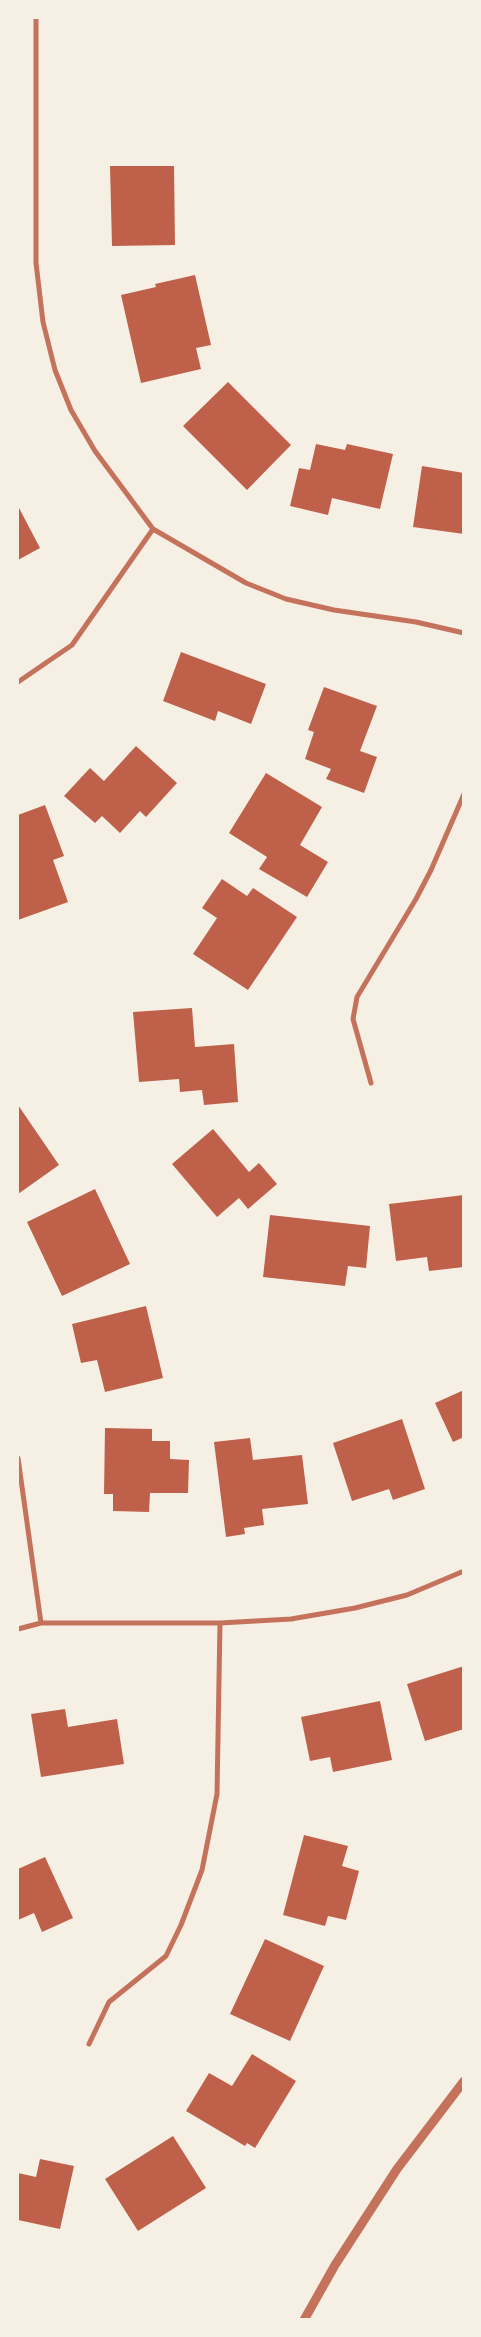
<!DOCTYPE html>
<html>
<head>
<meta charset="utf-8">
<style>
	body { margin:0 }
	#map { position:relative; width:481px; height:2337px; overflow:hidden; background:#f6efe4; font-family:Spectral,serif }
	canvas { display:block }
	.frame { position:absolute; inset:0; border:19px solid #f6efe4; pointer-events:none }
</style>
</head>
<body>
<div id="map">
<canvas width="481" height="2337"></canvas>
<div class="frame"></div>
</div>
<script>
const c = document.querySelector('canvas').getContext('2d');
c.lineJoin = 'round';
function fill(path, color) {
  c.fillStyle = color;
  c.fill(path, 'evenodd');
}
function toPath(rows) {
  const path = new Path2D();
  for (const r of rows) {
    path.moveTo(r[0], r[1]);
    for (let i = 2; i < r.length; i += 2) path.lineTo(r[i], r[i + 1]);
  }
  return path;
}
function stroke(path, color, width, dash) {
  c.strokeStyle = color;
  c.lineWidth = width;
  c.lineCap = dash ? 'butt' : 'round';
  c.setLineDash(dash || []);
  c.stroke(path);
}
fill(toPath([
	[110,166,174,166,175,245,112,246],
	[195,275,211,345,196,348,201,369,141,383,121,295,156,287,155,284],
	[228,382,291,445,247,490,183,426],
	[316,444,345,450,347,444,393,454,380,509,332,498,328,515,290,506,299,468,310,470],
	[422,466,464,473,464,534,413,527],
	[18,506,40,548,18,560],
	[181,652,266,684,251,724,218,711,215,721,163,701],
	[324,687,377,706,360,751,377,757,364,793,326,779,331,769,305,759,314,732,308,730],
	[136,746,177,783,146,817,140,811,120,833,102,816,95,823,64,796,90,768,104,781],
	[266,773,322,807,300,845,328,862,307,897,259,869,267,857,229,833],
	[45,805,64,856,53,860,68,902,18,920,18,815],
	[222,879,247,896,253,888,297,917,248,990,193,954,217,918,202,908],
	[192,1008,195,1047,234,1044,238,1102,204,1105,202,1090,180,1092,179,1079,139,1082,133,1012],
	[18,1105,59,1165,18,1194],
	[213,1129,249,1172,259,1163,277,1184,248,1209,239,1198,217,1217,172,1164],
	[95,1189,130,1264,62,1296,27,1222],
	[464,1195,464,1267,429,1271,427,1257,396,1261,389,1204],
	[270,1215,370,1226,366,1268,348,1266,345,1286,263,1277],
	[146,1306,163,1378,105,1392,97,1360,81,1363,72,1324],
	[464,1390,464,1437,453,1442,435,1403],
	[402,1419,425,1489,393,1500,389,1489,352,1501,333,1443],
	[105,1428,152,1429,152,1441,170,1441,170,1459,189,1460,188,1493,150,1493,149,1512,113,1511,113,1494,104,1494],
	[250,1438,253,1460,302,1455,308,1504,262,1509,264,1525,244,1528,245,1534,226,1537,214,1442],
	[464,1666,464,1729,425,1741,407,1684],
	[380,1701,392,1760,333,1772,330,1757,310,1761,301,1717],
	[65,1709,68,1727,117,1719,124,1764,41,1777,31,1714],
	[304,1835,348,1846,342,1866,359,1871,346,1920,328,1916,325,1926,283,1915],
	[45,1857,73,1918,42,1932,34,1913,18,1920,18,1869],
	[265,1939,324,1966,290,2041,230,2014],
	[252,2054,296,2081,255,2148,247,2143,245,2146,186,2111,209,2073,232,2086],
	[173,2136,206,2188,138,2231,105,2179],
	[40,2159,74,2166,60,2229,18,2220,18,2173,36,2177]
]), '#bf614a');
stroke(toPath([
	[36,18,36,263,43,322,55,370,71,410,95,451,153,529,246,583,286,599,334,610,416,622,464,633],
	[18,682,72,645,153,529],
	[371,1083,353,1019,357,997,416,899,431,870,464,794],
	[18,1458,41,1623],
	[18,1629,41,1623,220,1623,291,1619,355,1608,407,1595,464,1571],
	[89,2044,109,2002,166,1956,181,1925,202,1870,217,1794,220,1623]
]), '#c5725c', 5);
stroke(toPath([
	[304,2320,335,2265,397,2169,464,2081]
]), '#c5725c', 9);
</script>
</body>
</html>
